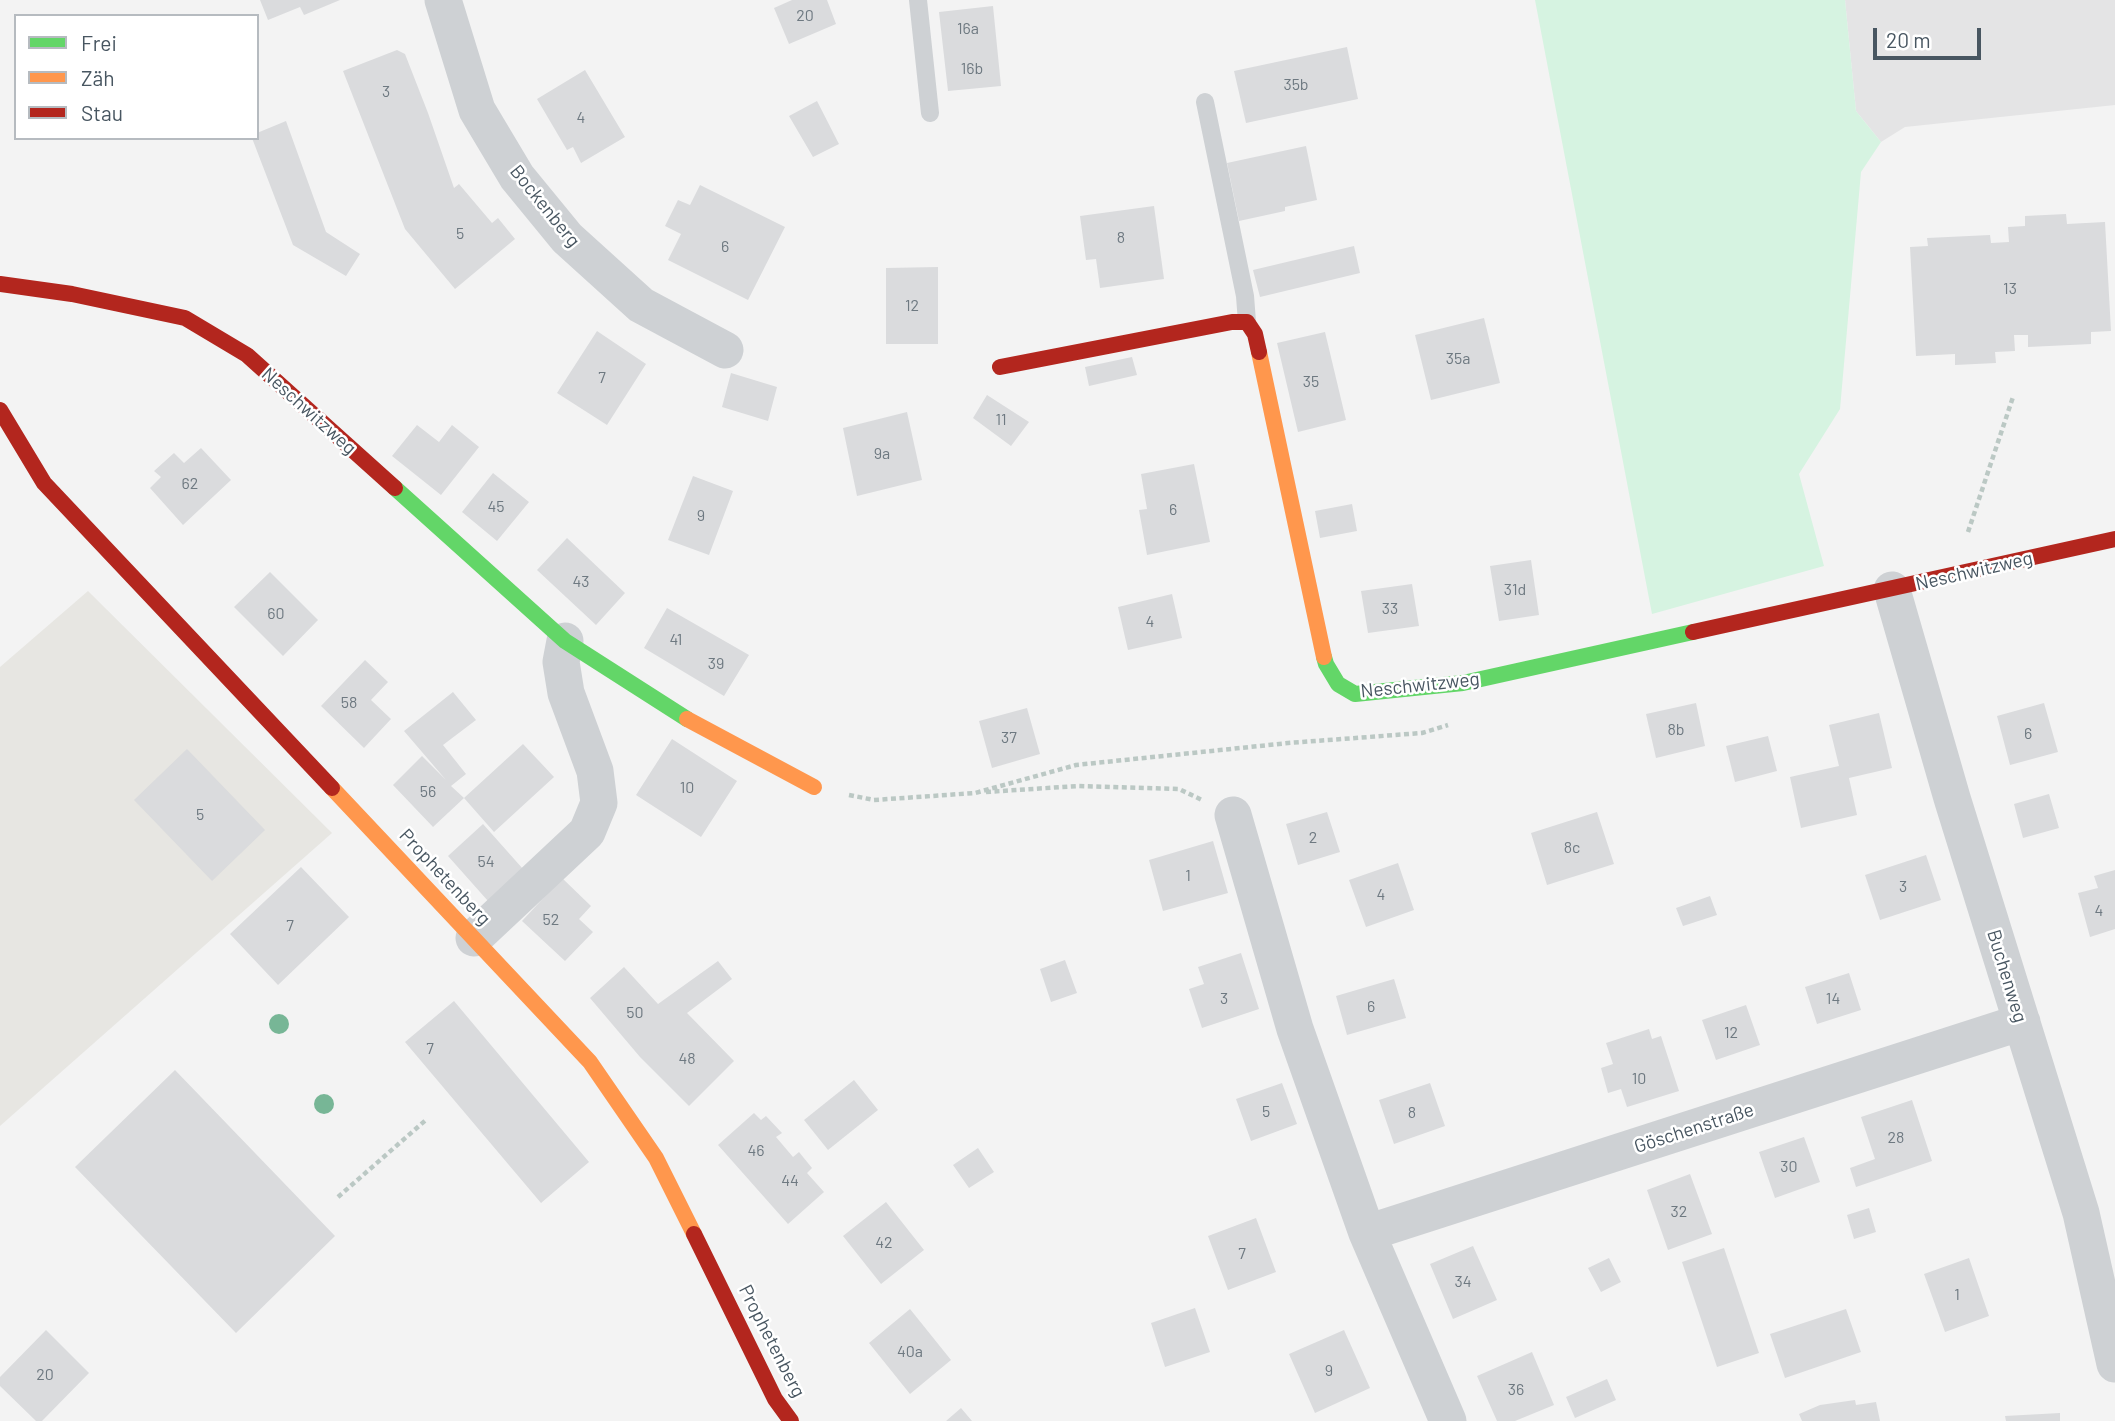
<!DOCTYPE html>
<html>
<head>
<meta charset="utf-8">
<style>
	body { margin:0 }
	#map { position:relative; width:2115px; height:1421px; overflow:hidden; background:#f3f3f3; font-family:Barlow,sans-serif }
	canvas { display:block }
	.legend { position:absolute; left:14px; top:14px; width:245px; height:126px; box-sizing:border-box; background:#fff; border:2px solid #b6bbc0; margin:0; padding:9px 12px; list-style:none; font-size:21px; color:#485661 }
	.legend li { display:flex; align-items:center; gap:14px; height:35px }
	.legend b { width:35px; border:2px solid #b6bbc0 }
	.scale { position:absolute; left:1873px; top:28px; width:108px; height:32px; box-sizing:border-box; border:4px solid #485661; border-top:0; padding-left:9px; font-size:21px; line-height:24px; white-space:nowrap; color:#485661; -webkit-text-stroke:5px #fff; paint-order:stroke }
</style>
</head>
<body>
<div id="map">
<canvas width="2115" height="1421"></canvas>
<ul class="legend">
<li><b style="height:9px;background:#63d668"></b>Frei</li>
<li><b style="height:9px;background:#ff974d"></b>Zäh</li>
<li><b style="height:9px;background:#b3261e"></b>Stau</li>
</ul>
<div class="scale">20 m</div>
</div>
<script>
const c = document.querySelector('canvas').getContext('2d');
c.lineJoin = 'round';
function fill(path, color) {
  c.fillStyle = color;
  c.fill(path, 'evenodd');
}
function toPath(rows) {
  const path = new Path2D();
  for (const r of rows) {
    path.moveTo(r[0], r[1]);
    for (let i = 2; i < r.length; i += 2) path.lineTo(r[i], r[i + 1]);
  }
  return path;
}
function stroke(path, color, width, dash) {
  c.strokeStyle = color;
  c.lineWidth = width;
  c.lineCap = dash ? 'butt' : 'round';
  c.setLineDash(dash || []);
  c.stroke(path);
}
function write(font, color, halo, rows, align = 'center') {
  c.font = font + ' Barlow,sans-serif';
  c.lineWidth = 5;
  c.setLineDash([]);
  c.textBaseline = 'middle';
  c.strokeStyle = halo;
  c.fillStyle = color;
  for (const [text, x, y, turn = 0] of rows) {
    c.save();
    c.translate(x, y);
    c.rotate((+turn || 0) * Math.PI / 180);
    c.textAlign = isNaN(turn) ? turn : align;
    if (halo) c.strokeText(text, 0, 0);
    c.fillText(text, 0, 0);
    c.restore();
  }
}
fill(toPath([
	[88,591,332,833,0,1126,0,667]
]), '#e7e6e2');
fill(toPath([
	[1845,0,2115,0,2115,105,1905,127,1881,142,1856,111]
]), '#e4e4e5');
fill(toPath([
	[1535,0,1845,0,1856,111,1881,142,1861,172,1840,409,1799,474,1824,566,1652,614]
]), '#d6f3e1');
fill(toPath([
	[260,0,340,0,304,15,300,7,268,20],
	[792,0,827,0,836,24,789,44,774,8],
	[993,6,1001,86,948,91,939,12],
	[1347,47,1358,99,1246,123,1234,71],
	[397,50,405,54,428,113,454,188,459,184,492,223,498,218,515,239,455,289,405,229,343,71],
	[585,70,625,137,581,163,573,147,567,150,537,99],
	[817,101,839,144,813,157,789,116],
	[286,121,326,232,360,254,346,276,293,245,252,138,257,138,257,133],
	[1306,146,1317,200,1285,207,1285,211,1239,221,1227,163],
	[700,185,785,227,748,300,668,260,681,234,665,226,678,200,690,205],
	[1154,206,1164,279,1100,288,1096,259,1086,260,1080,216],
	[2066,214,2067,224,2105,222,2111,331,2091,332,2091,344,2028,347,2028,335,2014,335,2015,351,1995,352,1996,363,1955,365,1955,354,1916,356,1910,247,1928,246,1927,238,1990,235,1991,243,2009,242,2008,227,2025,226,2025,216],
	[1354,246,1360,273,1260,297,1253,270],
	[938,267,938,344,886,344,886,268],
	[1484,318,1500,383,1431,400,1415,335],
	[597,331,646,364,607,425,557,393],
	[1325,332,1346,420,1298,432,1277,343],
	[1132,357,1137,375,1089,386,1085,367],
	[731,373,777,387,768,421,722,407],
	[987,395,1029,422,1011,446,973,418],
	[907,412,922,480,857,496,843,428],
	[417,425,439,442,452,425,479,447,441,495,392,456],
	[201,448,231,480,183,525,150,488,161,477,154,471,174,453,184,463],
	[1194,464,1210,542,1147,555,1139,510,1147,509,1141,474],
	[493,473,529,502,497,541,462,512],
	[693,476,733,491,709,555,668,540],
	[1352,504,1357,531,1320,538,1315,511],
	[567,538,625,593,596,625,537,570],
	[1531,560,1539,615,1499,621,1490,566],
	[270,572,318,620,283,656,234,607],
	[1412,584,1419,626,1368,633,1361,591],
	[1172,594,1182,638,1128,650,1118,607],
	[667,608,749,655,724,696,644,648],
	[365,660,388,682,371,700,391,719,364,748,321,706],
	[453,692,476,720,443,745,466,774,451,786,464,798,433,827,393,785,422,756,446,780,404,731],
	[1696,703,1705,746,1656,758,1646,714],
	[2044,703,2058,752,2010,765,1997,716],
	[1027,708,1040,754,992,768,979,721],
	[1879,713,1892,768,1849,778,1857,815,1801,828,1790,777,1839,766,1829,725],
	[1768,736,1777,771,1735,782,1726,746],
	[672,739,737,781,701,837,636,795],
	[523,744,554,777,494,832,464,798],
	[187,749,265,830,212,881,134,800],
	[2049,794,2059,828,2023,838,2014,804],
	[1327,812,1340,852,1298,865,1286,824],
	[1597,812,1614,864,1547,885,1531,833],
	[483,824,523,869,488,901,448,856],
	[1213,841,1228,893,1163,911,1149,860],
	[1926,855,1941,900,1880,920,1865,875],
	[1398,863,1414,910,1366,927,1349,880],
	[301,867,349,917,278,985,230,934],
	[2115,870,2115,929,2090,937,2078,893,2098,888,2094,876],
	[562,878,591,906,579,919,593,932,565,961,522,921],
	[1710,896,1717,915,1683,926,1676,908],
	[1241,953,1259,1009,1202,1028,1189,989,1204,984,1198,967],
	[1065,960,1077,993,1051,1002,1040,969],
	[718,961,732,979,687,1013,734,1061,689,1106,640,1057,590,998,624,967,658,1004],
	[1849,973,1861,1010,1817,1024,1805,987],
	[1394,979,1406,1018,1347,1035,1336,996],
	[454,1001,589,1162,541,1203,405,1042],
	[1746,1005,1760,1045,1716,1060,1702,1020],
	[1649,1029,1652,1039,1661,1036,1679,1091,1627,1107,1621,1089,1608,1093,1601,1068,1613,1064,1606,1043],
	[175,1070,335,1236,236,1333,75,1167],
	[854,1080,878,1110,828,1150,804,1120],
	[1282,1083,1297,1124,1251,1141,1236,1099],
	[1430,1083,1445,1126,1394,1144,1379,1100],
	[1912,1100,1932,1161,1856,1187,1850,1168,1875,1159,1861,1117],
	[754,1113,761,1120,766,1116,782,1133,776,1137,793,1157,799,1152,812,1168,807,1173,824,1192,788,1224,718,1145],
	[1804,1137,1820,1182,1775,1198,1759,1152],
	[978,1148,994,1172,969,1188,953,1165],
	[1690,1174,1712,1234,1668,1250,1647,1190],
	[886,1202,924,1250,881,1284,843,1236],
	[1869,1208,1876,1232,1854,1239,1847,1215],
	[1256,1218,1276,1272,1228,1290,1208,1236],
	[1473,1246,1497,1300,1453,1319,1430,1264],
	[1724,1248,1759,1353,1717,1367,1682,1262],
	[1609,1258,1621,1282,1601,1292,1588,1268],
	[1969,1258,1989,1316,1945,1332,1924,1274],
	[1195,1308,1210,1352,1165,1367,1151,1323],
	[910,1309,951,1360,910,1394,869,1343],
	[1846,1309,1861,1352,1785,1378,1770,1334],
	[46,1330,89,1373,42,1421,36,1421,0,1386,0,1377],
	[1344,1330,1370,1388,1315,1413,1289,1354],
	[1532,1352,1554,1405,1515,1421,1497,1421,1477,1376],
	[1607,1379,1616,1400,1575,1418,1566,1397],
	[1855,1400,1856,1405,1876,1402,1880,1421,1802,1421,1799,1414,1820,1405],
	[961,1408,972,1421,946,1421],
	[2060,1413,2060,1421,2006,1421,2005,1416]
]), '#dadbdd');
stroke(toPath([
	[1968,532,2013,397],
	[986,792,1078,786,1179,789,1202,800],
	[849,795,874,800,975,793,1076,765,1288,743,1422,733,1448,725],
	[338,1197,427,1119]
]), '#bbc8c4', 4.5, [5, 3.5]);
stroke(toPath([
	[918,0,930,113],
	[1205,102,1245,296,1247,322]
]), '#ced1d4', 18);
stroke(toPath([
	[443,0,477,110,517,177,567,238,641,305,725,350],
	[1892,590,1952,798,2081,1213,2115,1364],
	[1233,815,1295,1029,1367,1233,1448,1421],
	[474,938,587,832,599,803,595,771,566,693,561,662,565,641],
	[1367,1233,2022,1022]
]), '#ced1d4', 37);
stroke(toPath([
	[395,488,565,641,687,719],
	[1324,657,1326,664,1338,684,1355,694,1463,683,1693,632]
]), '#63d668', 16);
stroke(toPath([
	[1259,352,1324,657],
	[687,719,814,787],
	[332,788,590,1062,656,1158,694,1234]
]), '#ff974d', 16);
stroke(toPath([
	[0,284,72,294,185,318,247,355,395,488],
	[1000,367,1232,322,1247,322,1255,334,1259,352],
	[0,410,44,483,332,788],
	[1693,632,2115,539],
	[694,1234,775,1399,791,1421]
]), '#b3261e', 16);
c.fillStyle = '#77b696';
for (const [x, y] of [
	[279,1024],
	[324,1104]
]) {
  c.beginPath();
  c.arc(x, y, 10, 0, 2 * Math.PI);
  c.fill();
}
write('16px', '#6e7981', null, [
	["20",805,16],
	["16a",968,29],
	["16b",972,69],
	["35b",1296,85],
	["3",386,92],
	["4",581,118],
	["5",460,234],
	["8",1121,238],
	["6",725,247],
	["13",2010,289],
	["12",912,306],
	["35a",1458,359],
	["7",602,378],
	["35",1311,382],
	["11",1001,420],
	["9a",882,454],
	["62",190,484],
	["45",496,507],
	["6",1173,510],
	["9",701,516],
	["43",581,582],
	["31d",1515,590],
	["33",1390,609],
	["60",276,614],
	["4",1150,622],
	["41",676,640],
	["39",716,664],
	["58",349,703],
	["8b",1676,730],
	["6",2028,734],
	["37",1009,738],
	["10",687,788],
	["56",428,792],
	["5",200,815],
	["2",1313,838],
	["8c",1572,848],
	["54",486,862],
	["1",1188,876],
	["3",1903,887],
	["4",1381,895],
	["4",2099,911],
	["52",551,920],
	["7",290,926],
	["3",1224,999],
	["14",1833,999],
	["6",1371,1007],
	["50",635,1013],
	["12",1731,1033],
	["7",430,1049],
	["48",687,1059],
	["10",1639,1079],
	["5",1266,1112],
	["8",1412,1113],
	["28",1896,1138],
	["46",756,1151],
	["30",1789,1167],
	["44",790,1181],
	["32",1679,1212],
	["42",884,1243],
	["7",1242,1254],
	["34",1463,1282],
	["1",1957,1295],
	["40a",910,1352],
	["9",1329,1371],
	["20",45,1375],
	["36",1516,1390]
]);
write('19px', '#485661', '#fff', [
	["Bockenberg",545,206,51],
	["Neschwitzweg",309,411,42],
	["Neschwitzweg",1974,571,-13],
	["Neschwitzweg",1420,685,-6],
	["Prophetenberg",445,877,47],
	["Buchenweg",2007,976,73],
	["Göschenstraße",1694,1128,-18],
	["Prophetenberg",772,1341,63]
]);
</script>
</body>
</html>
